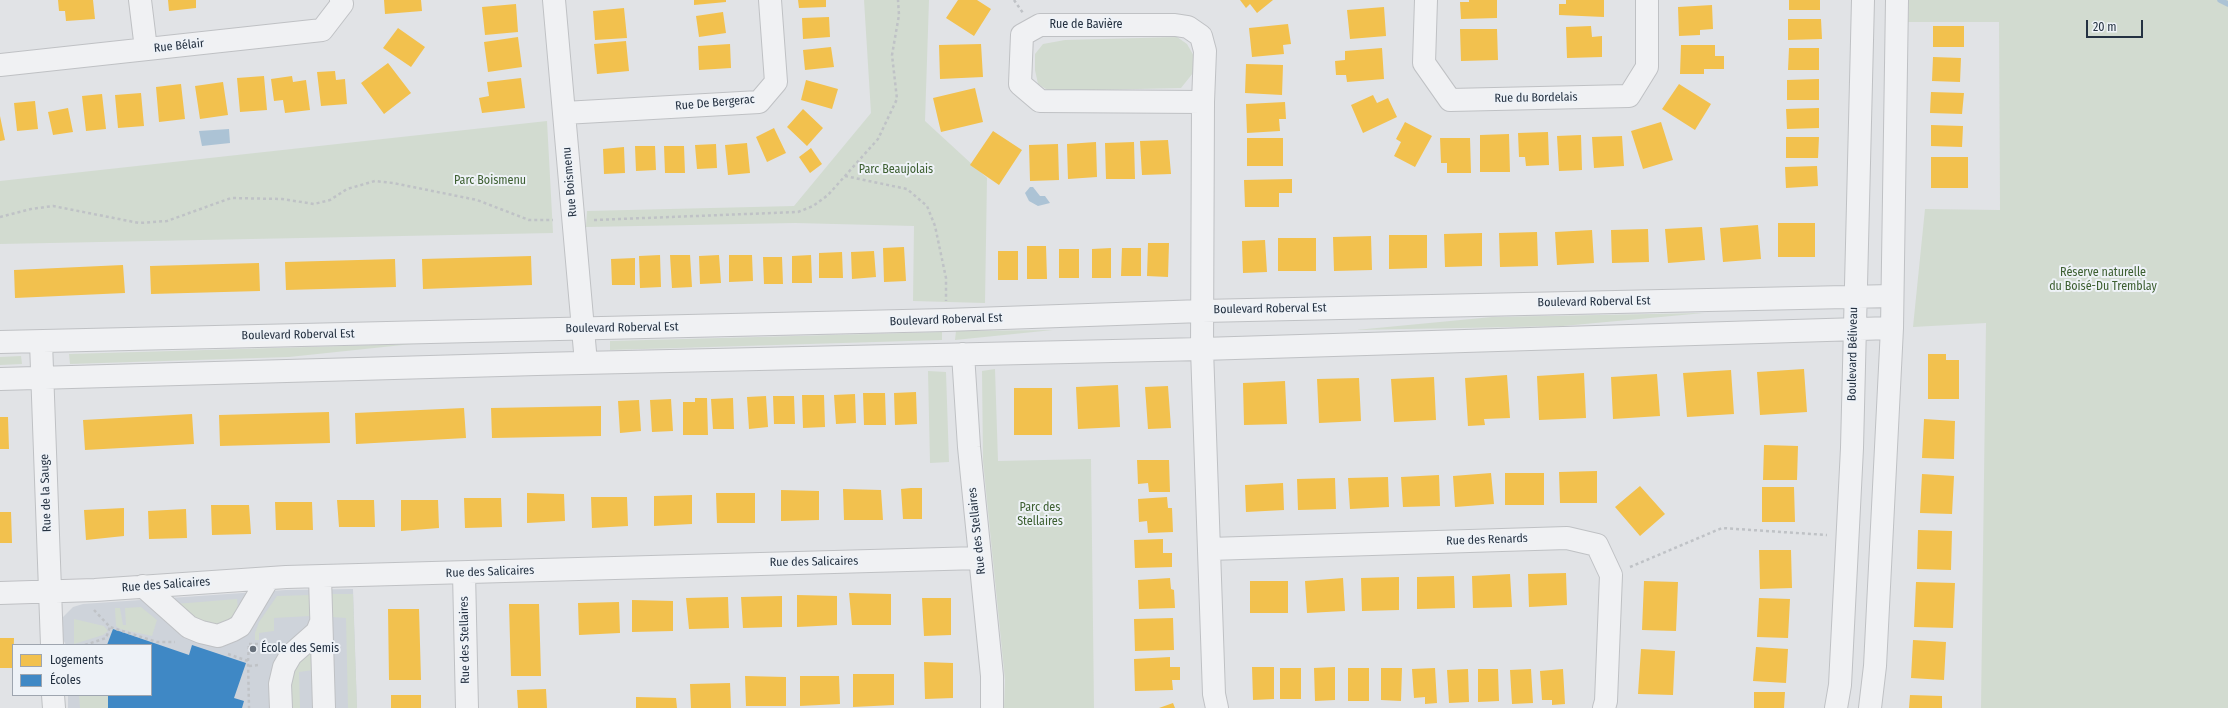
<!DOCTYPE html>
<html>
<head>
<meta charset="utf-8">
<style>
	body { margin:0 }
	#map { position:relative; width:2228px; height:708px; overflow:hidden; background:#e1e3e6; font-family:"Fira Sans Condensed",sans-serif }
	canvas { display:block }
	.legend { position:absolute; left:12px; top:644px; width:140px; height:52px; box-sizing:border-box; background:#eef2f7; border:1px solid #9ea5af; margin:0; padding:5px 7px; list-style:none; font-size:12px; color:#253242 }
	.legend li { display:flex; align-items:center; gap:8px; height:20px }
	.legend b { width:20px; border:1px solid #9ea5af }
	.scale { position:absolute; left:2086px; top:20px; width:57px; height:18px; box-sizing:border-box; border:2px solid #253242; border-top:0; padding-left:5px; font-size:12px; line-height:14px; white-space:nowrap; color:#253242; -webkit-text-stroke:3px #eef2f7; paint-order:stroke }
</style>
</head>
<body>
<div id="map">
<canvas width="2228" height="708"></canvas>
<ul class="legend">
<li><b style="height:11px;background:#f2c14e"></b>Logements</li>
<li><b style="height:11px;background:#3f88c5"></b>Écoles</li>
</ul>
<div class="scale">20 m</div>
</div>
<script>
const c = document.querySelector('canvas').getContext('2d');
c.lineJoin = 'round';
function fill(path, color) {
  c.fillStyle = color;
  c.fill(path, 'evenodd');
}
function toPath(rows) {
  const path = new Path2D();
  for (const r of rows) {
    path.moveTo(r[0], r[1]);
    for (let i = 2; i < r.length; i += 2) path.lineTo(r[i], r[i + 1]);
  }
  return path;
}
function stroke(path, color, width, dash) {
  c.strokeStyle = color;
  c.lineWidth = width;
  c.lineCap = dash ? 'butt' : 'round';
  c.setLineDash(dash || []);
  c.stroke(path);
}
function write(font, color, halo, rows, align = 'center') {
  c.font = font + ' "Fira Sans Condensed",sans-serif';
  c.lineWidth = 4;
  c.setLineDash([]);
  c.textBaseline = 'middle';
  c.strokeStyle = halo;
  c.fillStyle = color;
  for (const [text, x, y, turn = 0] of rows) {
    c.save();
    c.translate(x, y);
    c.rotate((+turn || 0) * Math.PI / 180);
    c.textAlign = isNaN(turn) ? turn : align;
    if (halo) c.strokeText(text, 0, 0);
    c.fillText(text, 0, 0);
    c.restore();
  }
}
fill(toPath([
	[353,589,357,708,68,708,68,695,151,695,151,645,66,645,60,634,61,619,73,607,83,604,286,590]
]), '#ced3da');
fill(toPath([
	[864,0,929,0,925,121,987,178,985,303,913,301,914,226,795,223,586,227,587,211,794,206,871,113],
	[1909,0,2228,0,2228,708,1981,708,1986,323,1913,327,1925,209,2000,210,1999,22,1908,22],
	[1177,37,1187,44,1195,58,1193,73,1181,88,1049,91,1038,84,1035,70,1035,54,1043,44,1065,40],
	[547,121,553,233,0,244,0,181],
	[1704,313,1563,326,1356,330,1492,317],
	[1053,330,955,340,956,331],
	[942,332,942,340,610,350,610,341],
	[412,344,289,357,70,364,69,354],
	[21,356,22,364,0,365,0,357],
	[995,369,998,461,1091,459,1094,708,1004,708,1005,680,983,461,982,371],
	[928,371,946,372,949,462,930,463],
	[331,594,353,594,357,708,348,708,346,618,332,617],
	[310,595,311,616,274,618,274,631,259,633,259,640,255,640,255,633,259,622,277,596],
	[237,599,238,609,234,618,221,626,202,622,175,604],
	[141,607,157,620,152,636,120,629,116,626,115,608,120,608,123,625,126,625,125,608],
	[74,619,104,626,108,631,103,635,74,644],
	[312,649,313,670,299,672,300,708,290,708,289,685,293,666],
	[79,695,108,695,108,708,80,708]
]), '#d2dbd0');
fill(toPath([
	[229,129,230,143,202,146,199,131],
	[1030,187,1033,187,1040,196,1045,196,1050,203,1038,206,1029,201,1025,193]
]), '#acc3d5');
fill(toPath([
	[58,0,93,0,95,19,66,21,65,11,59,11],
	[168,0,196,0,196,8,169,11],
	[384,0,421,0,422,11,385,14],
	[694,0,726,0,726,2,694,5],
	[798,0,826,0,826,7,799,8],
	[958,0,977,0,991,9,974,36,946,18],
	[1240,0,1273,0,1257,13,1250,4,1246,8],
	[1469,0,1497,0,1497,18,1461,19,1460,2,1469,2],
	[1566,0,1604,0,1604,17,1559,15,1559,4,1566,4],
	[1789,0,1820,0,1820,10,1789,10],
	[516,4,518,32,485,35,482,7],
	[1712,5,1713,29,1700,30,1700,35,1679,36,1678,7],
	[1384,7,1386,36,1350,39,1347,10],
	[624,8,627,38,595,40,593,11],
	[723,12,726,33,699,37,696,16],
	[829,17,830,37,803,39,802,18],
	[1788,19,1821,19,1822,39,1788,40],
	[1288,24,1291,44,1283,45,1284,54,1252,57,1249,28],
	[1591,26,1592,37,1602,36,1602,57,1567,58,1566,27],
	[1933,26,1964,26,1964,47,1933,47],
	[398,28,425,47,411,67,383,48],
	[1460,29,1497,29,1498,60,1461,61],
	[518,37,522,67,488,72,484,42],
	[626,41,629,71,597,74,594,44],
	[730,44,731,68,699,70,698,46],
	[981,44,983,77,940,79,939,45],
	[1681,45,1715,45,1715,56,1724,56,1724,69,1704,69,1704,74,1680,74],
	[831,47,834,67,805,70,803,50],
	[1382,48,1384,79,1347,82,1346,75,1336,75,1335,61,1345,60,1345,51],
	[1789,48,1819,48,1819,70,1788,70],
	[1933,57,1961,58,1960,82,1932,81],
	[388,63,411,93,384,114,361,83],
	[1246,64,1283,65,1282,95,1245,93],
	[335,71,336,80,345,79,347,104,321,106,317,72],
	[264,76,267,110,240,112,237,78],
	[292,76,293,82,306,80,310,110,285,113,283,100,274,101,271,79],
	[521,78,525,108,482,113,479,98,489,96,487,82],
	[1819,79,1819,100,1787,100,1787,80],
	[806,80,838,89,832,109,801,100],
	[223,82,228,115,200,119,195,86],
	[181,84,185,119,159,122,156,87],
	[1679,84,1711,104,1695,130,1662,109],
	[975,88,983,122,941,132,933,98],
	[1931,92,1964,93,1962,114,1930,113],
	[141,93,144,126,118,128,115,95],
	[102,94,106,129,86,131,82,96],
	[1373,95,1377,103,1388,98,1397,117,1363,133,1351,105],
	[35,101,38,129,17,131,14,103],
	[1285,102,1286,119,1279,119,1280,131,1247,133,1246,104],
	[68,108,73,132,53,135,48,112],
	[1819,108,1819,128,1787,129,1786,109],
	[803,109,823,128,807,146,787,127],
	[0,116,5,140,0,141],
	[1405,122,1432,136,1415,167,1394,156,1401,142,1396,139],
	[1661,122,1673,160,1643,169,1631,131],
	[1931,125,1963,126,1962,147,1931,146],
	[774,128,786,153,767,162,756,137],
	[993,131,1022,150,999,185,970,165],
	[1548,132,1549,165,1526,166,1525,157,1519,157,1518,133],
	[1509,134,1510,172,1480,172,1480,135],
	[1581,135,1582,170,1559,171,1557,136],
	[1622,136,1624,166,1594,168,1592,137],
	[1786,137,1819,137,1818,158,1786,158],
	[1247,138,1283,138,1283,166,1247,166],
	[1440,138,1470,138,1471,173,1447,173,1447,163,1441,163],
	[1168,140,1171,174,1142,175,1140,141],
	[1096,142,1097,177,1068,179,1067,144],
	[1134,142,1135,179,1106,179,1105,143],
	[747,143,750,173,728,175,725,145],
	[716,144,717,168,697,169,695,145],
	[1058,144,1059,180,1030,181,1029,145],
	[635,146,655,146,656,170,636,171],
	[664,146,684,146,685,173,665,173],
	[624,147,625,173,604,174,603,149],
	[811,148,822,164,810,173,799,157],
	[1931,157,1968,157,1968,188,1931,188],
	[1817,166,1818,186,1786,188,1785,167],
	[1292,179,1292,193,1279,193,1279,207,1245,207,1244,180],
	[1778,223,1815,223,1815,257,1778,257],
	[1758,225,1761,259,1723,262,1720,228],
	[1702,227,1705,260,1668,263,1665,229],
	[1648,229,1649,262,1612,263,1611,230],
	[1592,230,1594,263,1557,265,1555,232],
	[1537,232,1538,266,1500,267,1499,233],
	[1482,233,1482,266,1445,267,1444,234],
	[1389,235,1427,235,1427,268,1389,269],
	[1371,236,1372,270,1334,271,1333,237],
	[1278,238,1316,238,1316,271,1278,271],
	[1265,240,1267,272,1243,273,1242,241],
	[1148,243,1169,243,1168,277,1147,276],
	[1027,246,1046,246,1047,279,1027,279],
	[904,247,906,281,884,282,883,248],
	[1111,248,1111,278,1092,278,1092,249],
	[1122,248,1141,248,1141,276,1121,276],
	[1059,249,1079,249,1079,278,1059,278],
	[874,251,876,277,852,279,851,252],
	[998,251,1018,251,1018,280,998,280],
	[842,252,843,278,819,278,819,253],
	[660,255,661,287,640,288,639,256],
	[670,255,690,255,692,287,672,288],
	[719,255,721,283,700,284,699,256],
	[729,255,752,255,753,281,729,282],
	[811,255,812,283,792,283,792,256],
	[531,256,532,285,423,289,422,259],
	[763,257,782,257,783,284,764,284],
	[635,258,635,285,612,285,611,259],
	[395,259,396,287,286,290,285,262],
	[259,263,260,291,151,294,150,266],
	[123,265,125,293,15,298,14,270],
	[1928,354,1946,354,1946,360,1959,360,1959,399,1928,399],
	[1804,369,1807,412,1760,415,1757,372],
	[1731,370,1734,414,1687,417,1683,373],
	[1584,373,1586,418,1539,420,1537,376],
	[1657,374,1660,416,1613,419,1611,377],
	[1507,375,1510,418,1484,419,1485,425,1468,426,1465,378],
	[1434,377,1436,420,1394,422,1391,379],
	[1359,378,1361,421,1319,423,1317,379],
	[1285,381,1287,424,1244,425,1243,383],
	[1118,385,1120,427,1078,429,1076,387],
	[1168,386,1171,428,1148,429,1145,387],
	[1014,388,1052,388,1052,435,1014,435],
	[916,392,917,424,895,425,894,393],
	[863,393,885,393,886,425,864,425],
	[855,394,856,423,836,424,834,395],
	[802,395,824,395,825,427,803,428],
	[766,396,768,427,749,429,747,397],
	[773,396,794,396,795,424,774,424],
	[695,398,707,398,708,435,683,435,683,402,695,402],
	[733,398,734,429,713,429,711,399],
	[671,399,673,431,652,432,650,400],
	[639,400,641,431,620,433,618,401],
	[601,406,601,436,492,438,491,408],
	[464,408,466,438,356,444,355,413],
	[329,412,330,443,220,446,219,415],
	[192,414,194,444,85,450,83,420],
	[0,417,8,417,9,449,0,449],
	[1924,419,1955,421,1954,459,1922,458],
	[1764,445,1798,446,1797,480,1763,480],
	[1137,460,1169,460,1170,492,1149,492,1148,483,1138,484],
	[1597,471,1597,503,1560,503,1559,472],
	[1491,473,1494,504,1455,507,1453,476],
	[1505,473,1544,473,1544,505,1505,505],
	[1922,474,1954,476,1952,514,1920,513],
	[1439,475,1440,506,1403,507,1401,477],
	[1388,477,1389,507,1350,509,1348,478],
	[1335,478,1336,509,1298,510,1297,479],
	[1283,483,1284,510,1246,512,1245,485],
	[1640,486,1665,514,1640,536,1615,507],
	[1762,487,1794,487,1795,522,1762,522],
	[911,488,922,488,922,519,903,519,901,489],
	[843,489,881,490,883,520,844,520],
	[781,490,819,491,819,520,781,521],
	[527,493,564,494,565,521,527,523],
	[716,493,755,493,755,523,717,523],
	[692,495,692,524,654,526,654,496],
	[591,497,627,497,628,526,592,528],
	[1167,497,1168,508,1172,508,1173,532,1148,533,1147,521,1139,522,1138,499],
	[464,498,501,498,502,527,465,528],
	[337,500,374,500,375,527,339,527],
	[401,500,438,500,439,528,401,531],
	[275,502,312,502,313,530,276,530],
	[211,505,249,505,251,534,212,535],
	[124,508,124,536,86,540,84,510],
	[186,509,187,538,149,539,148,511],
	[0,512,11,512,12,543,0,543],
	[1918,530,1952,531,1951,570,1917,569],
	[1163,539,1163,553,1172,553,1172,567,1135,568,1134,540],
	[1759,550,1791,550,1792,588,1760,589],
	[1566,573,1567,605,1529,607,1528,574],
	[1510,574,1512,607,1473,608,1472,576],
	[1454,576,1455,608,1417,609,1417,577],
	[1399,577,1399,610,1362,611,1361,578],
	[1170,578,1171,589,1174,590,1175,608,1139,609,1138,580],
	[1343,578,1345,611,1307,613,1305,581],
	[1250,581,1288,581,1288,613,1250,613],
	[1644,581,1678,582,1676,631,1642,630],
	[1916,582,1955,583,1953,628,1914,627],
	[849,593,891,594,891,625,852,625],
	[797,595,837,596,837,625,797,627],
	[782,596,782,627,743,628,741,597],
	[728,597,729,628,689,629,686,598],
	[922,598,951,598,951,635,924,636],
	[1759,598,1790,599,1788,638,1757,637],
	[632,600,673,601,673,631,632,632],
	[619,602,620,633,579,635,578,603],
	[509,604,539,604,541,676,511,676],
	[388,609,419,609,421,680,389,680],
	[1173,618,1174,650,1135,651,1134,619],
	[0,638,14,638,13,668,0,668],
	[1913,640,1946,642,1944,680,1911,678],
	[1756,647,1788,649,1786,683,1753,681],
	[1641,649,1675,651,1673,695,1638,694],
	[1170,657,1170,667,1180,667,1180,680,1172,680,1173,690,1135,691,1134,659],
	[924,662,953,663,953,698,925,699],
	[1252,667,1274,667,1274,699,1253,700],
	[1335,667,1335,700,1315,701,1314,668],
	[1280,668,1301,668,1301,699,1280,699],
	[1348,668,1369,668,1369,701,1348,701],
	[1381,668,1402,668,1401,701,1381,700],
	[1435,668,1437,703,1425,704,1425,697,1414,698,1412,669],
	[1468,669,1469,702,1449,703,1447,670],
	[1478,669,1498,669,1499,701,1478,702],
	[1531,669,1533,703,1512,704,1510,670],
	[1563,669,1565,704,1552,705,1552,700,1542,700,1540,671],
	[853,674,894,674,894,705,853,707],
	[745,676,786,677,786,706,746,706],
	[800,676,839,676,840,704,800,706],
	[730,683,731,708,691,708,690,684],
	[546,689,547,708,518,708,517,690],
	[1754,692,1785,692,1784,708,1754,708],
	[391,695,421,695,421,708,391,708],
	[1910,695,1942,696,1942,708,1909,708],
	[636,697,676,698,677,708,636,708],
	[1173,703,1175,708,1159,708]
]), '#f2c14e');
fill(toPath([
	[113,629,189,655,192,645,246,663,234,698,244,701,242,708,108,708,108,695,151,695,151,645,107,645]
]), '#3f88c5');
stroke(toPath([
	[2220,0,2228,4]
]), '#acc3d5', 5.5);
const minor = toPath([
	[140,0,146,49],
	[554,0,586,363],
	[1426,0,1424,63,1450,100,1629,96,1647,67,1647,0],
	[0,65,322,30,342,4,341,0],
	[1203,102,1040,101,1020,84,1022,35,1040,25,1175,25,1188,27,1201,36,1205,51,1203,102,1202,349,1214,694,1217,708],
	[564,113,759,102,776,82,770,0],
	[0,342,946,320,1202,311,1892,296],
	[41,342,52,645],
	[963,354,969,447,992,676,992,708],
	[0,379,537,364,1202,349,1892,328],
	[1209,549,1567,538,1597,545,1611,575,1606,701,1604,708],
	[464,573,467,708],
	[320,577,324,708],
	[143,586,189,627,201,632,218,636,233,630,240,626,268,579],
	[0,593,95,590,286,577,980,558],
	[53,695,54,708],
	[281,708,280,684,284,667,291,655,317,632,321,622],
	[1836,708,1840,685,1852,448,1863,0],
	[1870,708,1875,666,1892,328,1897,0]
]);
stroke(minor, '#bfc1c4', 24);
stroke(toPath([
	[1014,0,1023,13],
	[845,176,907,189,927,206,935,226,946,278,946,301],
	[0,217,31,209,53,206,139,223,167,221,231,198,282,199,314,204,330,200,347,189,375,181,393,183,477,200,529,220,553,220],
	[594,220,798,212,813,206,828,195,878,139,897,99,892,55,899,15,898,0],
	[1630,567,1722,528,1827,535],
	[94,610,110,627,157,642,175,642],
	[249,644,259,644],
	[85,645,106,638,110,627],
	[228,654,248,661,249,708],
	[248,661,249,644],
	[249,666,259,665]
]), '#bfc2c6', 2.5, [3, 3]);
stroke(minor, '#f0f1f3', 22);
for (const [x, y, r, color] of [
	[253,649,4,"#67707b"]
]) {
  const dot = new Path2D();
  dot.arc(x, y, r, 0, 2 * Math.PI);
  c.fillStyle = color;
  c.fill(dot);
  stroke(dot, '#eef2f7', 1.5);
}
write('12px', '#253242', '#eef2f7', [
	["Rue de Bavière",1086,25],
	["Rue Bélair",179,46,-6],
	["Rue du Bordelais",1536,98,-1],
	["Rue De Bergerac",715,103,-5],
	["Rue Boismenu",570,182,-95],
	["Boulevard Roberval Est",1594,302,-1],
	["Boulevard Roberval Est",1270,309,-1],
	["Boulevard Roberval Est",946,320,-2],
	["Boulevard Roberval Est",622,328,-1],
	["Boulevard Roberval Est",298,335,-1],
	["Boulevard Béliveau",1853,354,-89],
	["Rue de la Sauge",46,493,-92],
	["Rue des Stellaires",977,531,-96],
	["Rue des Renards",1487,540,-2],
	["Rue des Salicaires",814,562,-1],
	["Rue des Salicaires",490,572,-2],
	["Rue des Salicaires",166,585,-4],
	["Rue des Stellaires",465,640,-91]
]);
write('12px', '#3d5f31', '#eef2f7', [
	["Parc Beaujolais",896,170],
	["Parc Boismenu",490,181],
	["Réserve naturelle",2103,273],
	["du Boisé-Du Tremblay",2103,287],
	["Parc des",1040,508],
	["Stellaires",1040,522]
]);
write('12px', '#253242', '#eef2f7', [
	["École des Semis",261,649]
], 'left');
</script>
</body>
</html>
